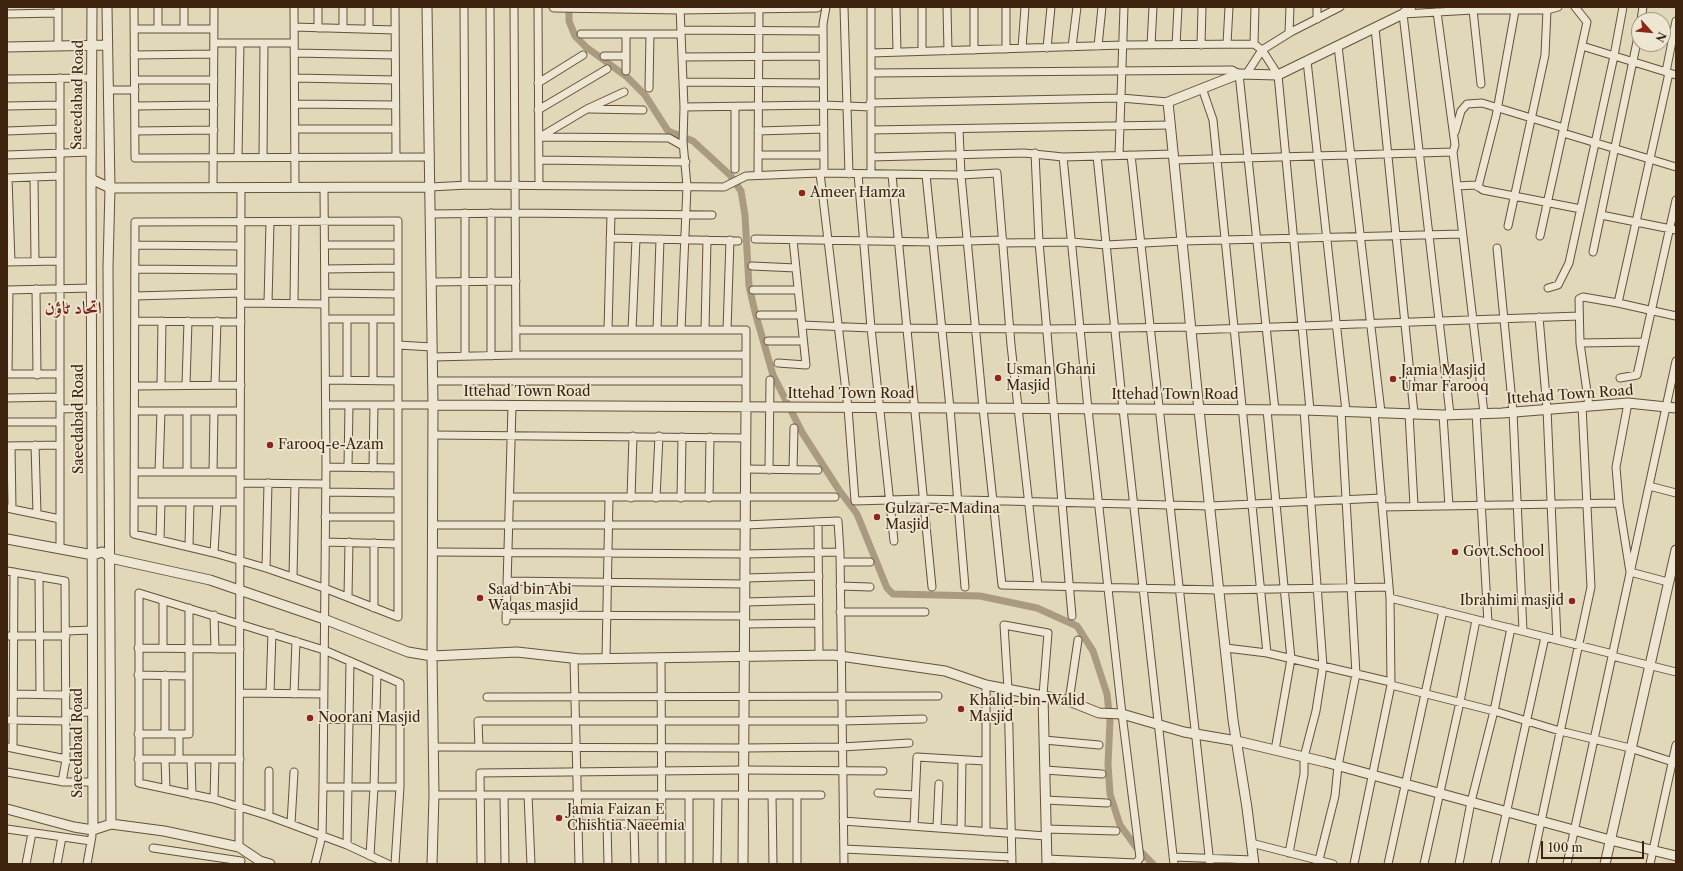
<!DOCTYPE html>
<html>
<head>
<meta charset="utf-8">
<style>
	body { margin:0 }
	#map { position:relative; width:1683px; height:871px; overflow:hidden; background:#e1d8b9; font-family:"Libre Caslon Text",serif }
	canvas { display:block }
	.frame { position:absolute; inset:0; border:8px solid #3e230e; pointer-events:none }
	.north { position:absolute; left:1631px; top:12px; width:40px; height:40px; box-sizing:border-box; background:#ece6d2; border:1px solid #a69884; border-radius:50%; rotate:117deg; font-size:11px; font-weight:700; line-height:16px; text-align:center; color:#3e230e }
	.north::after { content:''; display:block; margin:auto; width:14px; height:18px; background:#8f2418; clip-path:polygon(50% 0,100% 100%,50% 72%,0 100%) }
	.scale { position:absolute; left:1541px; top:841px; width:103px; height:18px; box-sizing:border-box; border:2px solid #3e230e; border-top:0; padding-left:5px; font-size:12px; line-height:14px; white-space:nowrap; color:#3e230e; -webkit-text-stroke:3px #ece6d2; paint-order:stroke }
</style>
</head>
<body>
<div id="map">
<canvas width="1683" height="871"></canvas>
<div class="frame"></div>
<div class="north">N</div>
<div class="scale">100 m</div>
</div>
<script>
const c = document.querySelector('canvas').getContext('2d');
c.lineJoin = 'round';
function toPath(rows) {
  const path = new Path2D();
  for (const r of rows) {
    path.moveTo(r[0], r[1]);
    for (let i = 2; i < r.length; i += 2) path.lineTo(r[i], r[i + 1]);
  }
  return path;
}
function stroke(path, color, width, dash) {
  c.strokeStyle = color;
  c.lineWidth = width;
  c.lineCap = dash ? 'butt' : 'round';
  c.setLineDash(dash || []);
  c.stroke(path);
}
function write(font, color, halo, rows, align = 'center') {
  c.font = font + ' "Libre Caslon Text",Amiri,serif';
  c.lineWidth = 3.5;
  c.setLineDash([]);
  c.textBaseline = 'middle';
  c.strokeStyle = halo;
  c.fillStyle = color;
  for (const [text, x, y, turn = 0] of rows) {
    c.save();
    c.translate(x, y);
    c.rotate((+turn || 0) * Math.PI / 180);
    c.textAlign = isNaN(turn) ? turn : align;
    if (halo) c.strokeText(text, 0, 0);
    c.fillText(text, 0, 0);
    c.restore();
  }
}
stroke(toPath([
	[569,7,569,21,575,36,586,47,627,77,645,95,668,131,693,141,730,175,741,191,745,215,749,286,755,312,773,375,803,434,839,490,857,514,887,588,893,594,980,596,1037,608,1077,626,1093,651,1107,694,1110,721,1108,764,1110,794,1120,825,1136,847,1153,864]
]), '#aa9a7f', 7);
const minor = toPath([
	[134,7,135,158,429,157],
	[158,7,158,29],
	[294,7,295,187],
	[395,7,396,157],
	[464,7,465,185],
	[490,7,491,185],
	[514,7,516,355],
	[538,7,539,186],
	[680,7,684,107,683,142,687,186,681,330],
	[844,7,849,174],
	[871,7,871,174],
	[896,7,897,52],
	[922,7,922,51],
	[947,7,948,51],
	[974,7,974,50],
	[1006,7,1006,49],
	[1473,10,1481,84],
	[1437,12,1455,145,1453,152,1484,413],
	[7,14,58,13],
	[1317,19,1317,7],
	[1641,20,1643,7],
	[294,27,395,30],
	[184,28,184,7],
	[318,28,318,7],
	[343,28,343,7],
	[1375,28,1414,413],
	[134,29,214,29],
	[369,29,369,7],
	[681,30,823,31],
	[1289,33,1290,7],
	[581,34,681,34],
	[214,43,294,43],
	[1227,44,1229,7],
	[1254,44,1255,7],
	[1151,45,1153,7],
	[1176,45,1178,7],
	[1201,45,1202,7],
	[58,46,58,7],
	[1098,46,1102,7],
	[1338,46,1381,412],
	[1582,46,1676,75],
	[1072,47,1077,7],
	[1022,48,1025,7],
	[1047,48,1051,7],
	[294,53,395,55],
	[871,53,1123,45,1254,44,1262,50,1278,75,1310,410],
	[134,55,214,54],
	[604,56,626,56],
	[682,57,823,56],
	[1307,61,1346,411],
	[626,71,626,34],
	[1666,72,1676,21],
	[871,73,1232,70,1239,74,1275,410],
	[1247,73,1262,50,1291,32,1340,7],
	[295,78,395,80],
	[7,79,92,78],
	[135,80,214,80],
	[683,82,823,83],
	[538,83,583,55],
	[649,88,650,34],
	[1202,88,1213,120,1267,653],
	[108,90,135,90],
	[870,103,1121,98,1168,102],
	[295,104,395,105],
	[7,106,60,105],
	[135,106,214,105],
	[684,107,824,105,871,107],
	[589,109,643,110],
	[538,110,607,69],
	[295,129,396,129],
	[959,129,961,175,997,173,1011,345,1038,586],
	[871,130,1171,125],
	[7,131,60,129],
	[135,131,214,130],
	[758,131,824,129],
	[1455,132,1461,111,1467,104,1482,103,1564,128],
	[1563,133,1676,167],
	[539,137,669,138,683,146],
	[540,137,587,109,624,92],
	[1035,153,1039,242,1072,616],
	[7,155,91,152],
	[758,155,824,155],
	[1119,155,1124,7],
	[1131,155,1210,864],
	[1097,156,1123,409,1174,864],
	[238,157,240,43],
	[263,157,264,43],
	[871,157,1024,153,1063,157,1174,154],
	[539,160,686,162],
	[1175,160,1453,152],
	[735,169,735,107],
	[820,173,848,408,855,501,923,499,1210,506,1382,498],
	[824,173,823,24,826,7],
	[758,175,759,7],
	[892,175,932,587],
	[926,175,950,408,965,587],
	[34,177,35,261],
	[7,178,60,176],
	[8,178,11,262],
	[1457,186,1476,185,1483,190,1581,209],
	[430,187,468,185,724,187,746,176,820,173,961,175,983,408,1002,585,1219,590,1389,587],
	[1478,187,1496,116,1515,11],
	[213,188,214,7],
	[465,213,465,356],
	[491,213,491,356],
	[430,214,516,213,712,215],
	[1601,215,1676,230],
	[398,221,398,617,324,588,266,568,214,553,134,534,135,222,398,221],
	[1508,226,1545,55,1547,10],
	[1540,236,1587,22,1575,7],
	[610,238,738,241],
	[755,239,933,242,1003,240],
	[1003,243,1072,242,1106,245,1183,241,1462,234],
	[135,245,241,246],
	[325,245,398,245],
	[1497,248,1513,412,1523,631],
	[1593,252,1639,32],
	[7,262,60,261],
	[752,266,796,268],
	[135,269,241,270],
	[325,269,398,268],
	[431,282,516,281],
	[1548,288,1558,285,1569,263,1614,56,1623,7],
	[36,289,37,375],
	[7,290,92,288],
	[753,290,798,290],
	[325,293,398,294],
	[135,296,241,293],
	[241,303,325,304],
	[268,303,270,222],
	[294,303,295,222],
	[1618,303,1676,316],
	[760,315,801,315],
	[1539,317,1547,409,1557,640],
	[325,319,398,319],
	[135,321,241,322],
	[802,325,871,328,858,174],
	[517,330,746,330,746,407],
	[608,330,611,214],
	[632,330,636,239],
	[657,330,660,239],
	[705,330,707,240],
	[727,330,730,240],
	[1191,330,1579,316],
	[768,341,803,341],
	[1580,343,1644,342],
	[398,345,432,347],
	[433,357,516,355,746,355],
	[778,363,806,365,793,240],
	[7,374,60,374],
	[8,374,9,290],
	[1620,378,1637,375,1676,200],
	[326,380,398,381],
	[347,380,347,319],
	[373,380,373,319],
	[433,381,746,381],
	[161,385,162,321],
	[186,385,188,321],
	[215,385,217,321],
	[135,386,241,385],
	[7,398,60,397],
	[1628,403,1616,467,1619,503,1630,572,1668,582],
	[326,405,433,405],
	[1589,406,1580,343,1579,299,1583,297,1618,303,1669,73],
	[60,409,93,408],
	[1267,410,1291,659,1275,750],
	[135,411,240,411],
	[1409,413,1414,506],
	[1476,413,1488,623],
	[1450,414,1403,14,1473,10,1547,10,1558,7],
	[1443,415,1449,506],
	[7,422,60,422],
	[433,435,746,438],
	[35,445,37,514],
	[7,446,60,445],
	[11,446,12,509],
	[326,467,398,468],
	[348,467,349,405],
	[373,468,374,405],
	[745,469,818,470],
	[769,470,770,380],
	[793,470,794,428],
	[134,472,240,472],
	[159,472,161,411],
	[187,472,187,411],
	[213,472,214,411],
	[240,483,326,484],
	[1649,486,1676,493],
	[326,492,398,493],
	[510,497,835,497],
	[631,498,633,436],
	[656,498,659,436],
	[681,498,682,437],
	[709,498,710,437],
	[134,502,240,502],
	[1382,507,1619,503],
	[7,508,60,519],
	[325,517,398,517],
	[818,523,819,655],
	[433,525,745,525,838,521,840,552],
	[160,540,161,502],
	[894,541,871,328,1046,329,1191,327],
	[325,542,398,544],
	[189,547,190,502],
	[60,548,60,78],
	[433,552,745,554,840,552,844,864],
	[214,553,217,502],
	[841,562,870,562],
	[266,568,268,483],
	[7,571,65,581,66,760,62,782],
	[39,576,40,694],
	[293,577,295,484],
	[745,578,819,576],
	[507,581,745,584],
	[840,586,870,587],
	[348,597,349,542],
	[1390,598,1613,654],
	[163,601,163,648],
	[745,602,819,600],
	[374,608,374,543],
	[840,612,925,612],
	[214,615,215,649],
	[506,615,744,616],
	[506,621,512,406],
	[744,624,819,623],
	[66,631,92,630],
	[7,636,66,636],
	[138,648,240,649],
	[1226,648,1267,653,1391,682],
	[1612,656,1676,672],
	[661,657,662,864],
	[574,659,579,864],
	[606,659,609,498],
	[138,675,188,676],
	[1391,685,1494,711,1560,731,1630,748,1676,763],
	[240,693,323,694],
	[270,693,272,633],
	[14,694,66,695],
	[294,694,296,641],
	[487,697,938,696],
	[1069,701,1078,640],
	[66,713,92,712],
	[323,719,400,721],
	[7,720,66,721],
	[138,734,189,734,189,608],
	[165,734,165,675],
	[179,734,179,759],
	[1044,740,1099,745],
	[7,747,66,759],
	[434,747,744,748,842,747,909,743],
	[479,747,478,721,842,721,923,719],
	[13,748,14,572],
	[138,759,240,759],
	[165,759,166,789],
	[191,759,192,795],
	[1045,770,1102,774],
	[7,772,64,782,92,782],
	[323,787,400,787],
	[878,793,915,795],
	[434,795,821,795],
	[504,795,505,864],
	[528,795,531,864],
	[689,795,689,864],
	[772,795,773,864],
	[214,799,215,759],
	[1045,800,1107,803],
	[269,816,269,771],
	[843,821,1046,836],
	[291,824,294,772],
	[578,824,662,824],
	[607,824,608,864],
	[634,824,635,864],
	[914,826,917,757,985,761],
	[937,827,939,784],
	[7,829,91,841],
	[961,829,962,760],
	[1046,829,1116,831],
	[986,832,986,685],
	[1251,843,1333,864],
	[347,845,350,661],
	[239,847,241,187],
	[153,848,241,861],
	[844,849,1012,857],
	[1289,853,1304,774,1304,757,1316,711,1323,666,1304,410],
	[370,856,374,787,377,673],
	[1173,857,1253,860],
	[1047,859,1136,863,1140,858,1122,714,1088,409,1063,157],
	[1319,860,1335,796,1338,766,1356,674,1341,411],
	[26,864,32,833],
	[57,864,62,837],
	[87,864,92,836],
	[315,864,322,836,323,787,326,467,324,187],
	[388,864,347,845,269,816,214,799,139,783,139,593,324,650,400,683,400,787,395,864],
	[481,864,480,773,744,770,883,771],
	[717,864,718,795],
	[797,864,797,795],
	[1012,864,1008,689,1004,625,1048,633,1043,695],
	[1354,864,1391,685,1390,598,1374,412],
	[1388,864,1443,611],
	[1424,864,1460,702,1476,620],
	[1459,864,1471,802,1494,711,1511,628],
	[1495,864,1545,637],
	[1532,864,1591,587,1582,406],
	[1567,864,1676,361],
	[1650,864,1676,745]
]);
const tertiary = toPath([
	[92,7,91,179,93,830],
	[107,7,110,188,108,267,111,824],
	[427,7,433,405,432,656,434,795,432,864],
	[554,7,680,9,817,7],
	[7,47,107,45],
	[91,179,110,188,430,187],
	[433,405,1304,410,1443,415,1502,413,1628,403,1676,408],
	[7,539,93,555,102,552,106,554,110,558,210,580,324,619,408,652,432,656,517,652,580,659,833,655,945,671,986,685,1069,701,1099,713,1122,714,1184,732,1237,741,1325,762,1610,840,1676,856],
	[1043,695,1047,864],
	[7,809,74,827,93,830,111,824,164,831,239,847,260,861,270,864],
	[743,864,746,407],
	[1254,864,1247,808,1233,720,1199,410,1168,102,1239,74,1278,75,1403,14,1411,7],
	[1605,864,1676,550]
]);
stroke(minor, '#675039', 9);
stroke(tertiary, '#675039', 11);
stroke(minor, '#ece6d2', 7);
stroke(tertiary, '#ece6d2', 9);
for (const [x, y, r, color] of [
	[802,193,4,"#8f2418"],
	[998,378,4,"#8f2418"],
	[1393,379,4,"#8f2418"],
	[270,445,4,"#8f2418"],
	[877,517,4,"#8f2418"],
	[1455,552,4,"#8f2418"],
	[480,598,4,"#8f2418"],
	[1572,601,4,"#8f2418"],
	[961,709,4,"#8f2418"],
	[310,718,4,"#8f2418"],
	[559,818,4,"#8f2418"]
]) {
  const dot = new Path2D();
  dot.arc(x, y, r, 0, 2 * Math.PI);
  c.fillStyle = color;
  c.fill(dot);
  stroke(dot, '#ece6d2', 1.5);
}
write('14px', '#3e230e', '#ece6d2', [
	["Saeedabad Road",78,95,-89],
	["Ittehad Town Road",527,392],
	["Ittehad Town Road",851,394],
	["Ittehad Town Road",1175,395],
	["Ittehad Town Road",1570,395,-4],
	["Saeedabad Road",79,419,-90],
	["Saeedabad Road",78,743,-90]
]);
write('14px', '#3e230e', '#ece6d2', [
	["Ameer Hamza",810,193],
	["Usman Ghani",1006,370],
	["Masjid",1006,386],
	["Jamia Masjid",1401,371],
	["Umar Farooq",1401,387],
	["Farooq-e-Azam",278,445],
	["Gulzar-e-Madina",885,509],
	["Masjid",885,525],
	["Govt.School",1463,552],
	["Saad bin Abi",488,590],
	["Waqas masjid",488,606],
	["Ibrahimi masjid",1564,601,"right"],
	["Khalid-bin-Walid",969,701],
	["Masjid",969,717],
	["Noorani Masjid",318,718],
	["Jamia Faizan E",567,810],
	["Chishtia Naeemia",567,826]
], 'left');
write('bold 18px', '#7a1f14', '#ece6d2', [
	["اتحاد ٹاؤن",73,309]
]);
</script>
</body>
</html>
